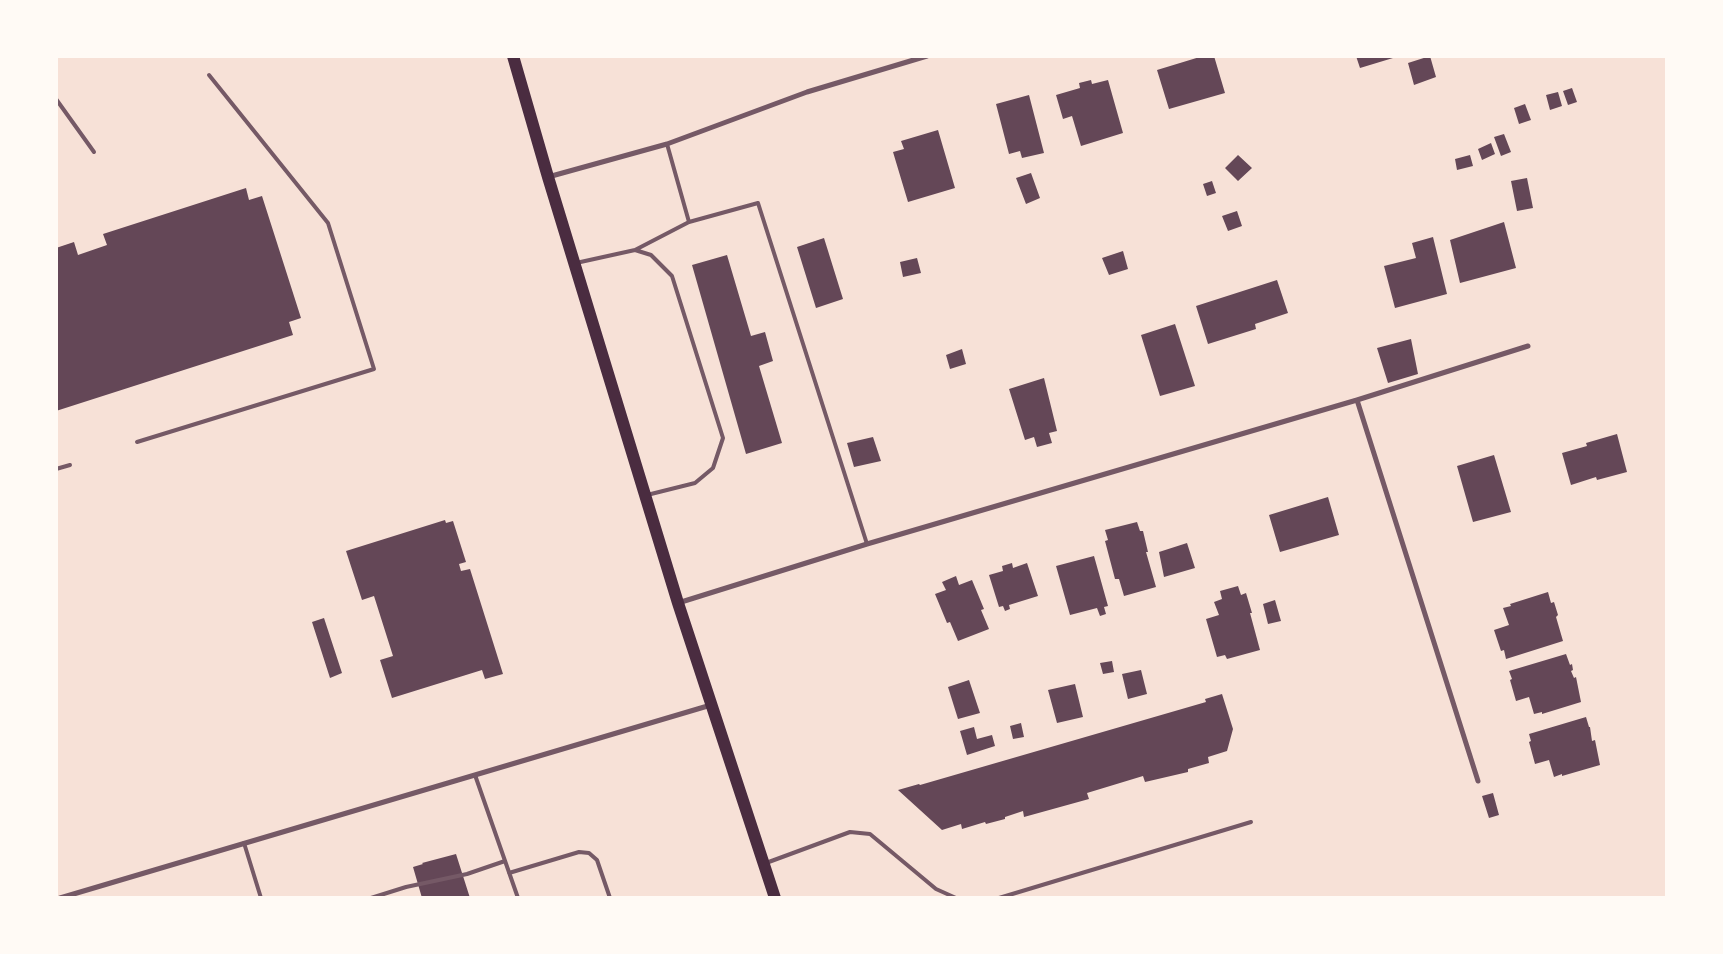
<!DOCTYPE html>
<html>
<head>
<meta charset="utf-8">
<style>
	body { margin:0 }
	#map { position:relative; width:1723px; height:954px; overflow:hidden; background:#f7e1d7; font-family:Raleway,sans-serif }
	canvas { display:block }
	.frame { position:absolute; inset:0; border:58px solid #fffaf5; pointer-events:none }
</style>
</head>
<body>
<div id="map">
<canvas width="1723" height="954"></canvas>
<div class="frame"></div>
</div>
<script>
const c = document.querySelector('canvas').getContext('2d');
c.lineJoin = 'round';
function fill(path, color) {
  c.fillStyle = color;
  c.fill(path, 'evenodd');
}
function toPath(rows) {
  const path = new Path2D();
  for (const r of rows) {
    path.moveTo(r[0], r[1]);
    for (let i = 2; i < r.length; i += 2) path.lineTo(r[i], r[i + 1]);
  }
  return path;
}
function stroke(path, color, width, dash) {
  c.strokeStyle = color;
  c.lineWidth = width;
  c.lineCap = dash ? 'butt' : 'round';
  c.setLineDash(dash || []);
  c.stroke(path);
}
fill(toPath([
	[1203,56,1214,56,1225,93,1169,109,1157,70],
	[1356,56,1393,56,1393,58,1360,68],
	[1430,56,1436,77,1414,85,1408,63],
	[1091,80,1092,84,1108,80,1123,133,1081,146,1072,116,1063,119,1056,95,1080,88,1079,83],
	[1572,88,1577,102,1568,105,1563,91],
	[1558,92,1562,106,1550,110,1546,95],
	[1029,95,1044,153,1022,158,1020,151,1009,154,996,104],
	[1525,104,1531,120,1519,124,1514,108],
	[938,130,955,188,908,202,893,152,904,149,901,141],
	[1504,134,1511,152,1501,156,1494,137],
	[1491,143,1495,154,1482,160,1478,149],
	[1238,155,1252,168,1238,181,1225,168],
	[1470,155,1473,166,1457,170,1455,159],
	[1031,173,1040,198,1026,204,1016,178],
	[1527,178,1533,208,1517,211,1511,181],
	[1212,181,1216,193,1207,196,1203,184],
	[246,188,249,200,262,196,301,318,289,322,293,335,56,411,56,248,74,242,78,255,107,245,103,234],
	[1237,211,1242,226,1228,231,1222,216],
	[1504,222,1516,268,1460,283,1450,240],
	[1433,237,1447,294,1395,308,1384,266,1416,258,1412,243],
	[824,238,843,299,816,308,797,247],
	[1123,251,1128,269,1109,275,1102,258],
	[727,255,751,336,765,332,773,361,759,366,782,443,746,454,692,265],
	[917,258,921,273,903,277,900,262],
	[1277,280,1288,313,1255,324,1256,329,1208,344,1196,306],
	[1175,324,1195,386,1160,396,1141,335],
	[1411,339,1418,374,1388,383,1377,348],
	[962,349,966,364,950,369,946,355],
	[1044,378,1057,431,1049,433,1052,443,1037,447,1034,437,1025,440,1009,389],
	[1617,434,1627,472,1597,480,1596,477,1571,485,1562,453,1587,446,1586,443],
	[873,437,881,461,854,467,847,443],
	[1494,455,1511,512,1473,522,1457,466],
	[1328,497,1339,535,1280,552,1269,515],
	[445,520,446,523,453,521,466,562,459,564,461,571,470,569,503,674,485,679,482,670,392,698,380,660,393,656,374,596,362,600,346,551],
	[1137,522,1140,531,1143,531,1148,552,1146,552,1156,587,1124,596,1119,579,1115,579,1105,541,1108,540,1105,530],
	[1187,543,1195,568,1164,577,1159,552],
	[1094,556,1108,606,1104,607,1106,614,1100,616,1097,608,1070,615,1056,566],
	[1012,563,1013,568,1027,563,1038,596,1009,605,1010,609,1005,611,1003,606,999,607,989,575,1003,571,1002,566],
	[956,576,959,585,972,580,984,609,981,610,989,629,958,641,950,622,947,623,935,594,946,590,942,582],
	[1238,586,1241,595,1246,593,1252,613,1250,613,1260,650,1227,659,1225,655,1217,657,1206,619,1219,615,1214,602,1222,599,1220,591],
	[1548,592,1551,603,1554,602,1558,615,1556,617,1563,641,1506,659,1504,650,1501,651,1494,630,1509,625,1503,608,1511,606,1510,604],
	[1275,600,1281,621,1268,624,1263,604],
	[324,618,342,673,330,678,312,622],
	[1566,654,1570,665,1572,664,1573,670,1571,671,1574,678,1576,677,1581,702,1542,714,1542,712,1534,714,1529,697,1516,701,1510,680,1512,679,1509,671],
	[1112,661,1114,672,1103,674,1100,663],
	[1141,670,1147,694,1128,699,1122,674],
	[969,680,980,713,958,719,948,687],
	[1075,684,1083,717,1057,723,1048,690],
	[1222,694,1233,729,1227,751,1208,757,1209,763,1188,769,1188,772,1145,782,1143,776,1087,793,1089,799,1024,817,1023,811,1005,817,1005,819,986,824,985,822,962,829,961,824,942,830,898,790,919,784,920,785,1206,702,1205,699],
	[1586,717,1589,727,1590,727,1592,741,1595,740,1600,765,1562,776,1562,774,1554,777,1549,760,1535,764,1529,742,1531,741,1529,734],
	[1021,723,1024,737,1013,739,1010,726],
	[974,727,977,739,992,735,995,746,967,755,960,731],
	[1493,793,1499,815,1489,818,1482,796],
	[456,854,470,898,422,898,413,867,423,864,422,863]
]), '#644757');
stroke(toPath([
	[56,99,94,152],
	[667,144,689,222],
	[635,250,689,222,758,203,867,544],
	[576,263,635,250,651,255,672,276,723,438,713,468,695,483,647,495],
	[137,442,374,369,328,223,209,75],
	[56,469,70,465],
	[475,775,518,898],
	[244,843,261,898],
	[766,863,850,832,870,834,936,889,956,898],
	[509,873,579,852,589,853,597,860,610,898],
	[371,898,406,887,467,874,505,861],
	[999,898,1251,822]
]), '#755966', 4);
stroke(toPath([
	[548,177,667,144,807,92,927,56],
	[1357,400,1478,781],
	[678,603,867,544,1357,400,1528,346],
	[60,898,711,705]
]), '#755966', 5);
stroke(toPath([
	[513,56,548,177,678,603,775,898]
]), '#4a2c40', 12);
</script>
</body>
</html>
